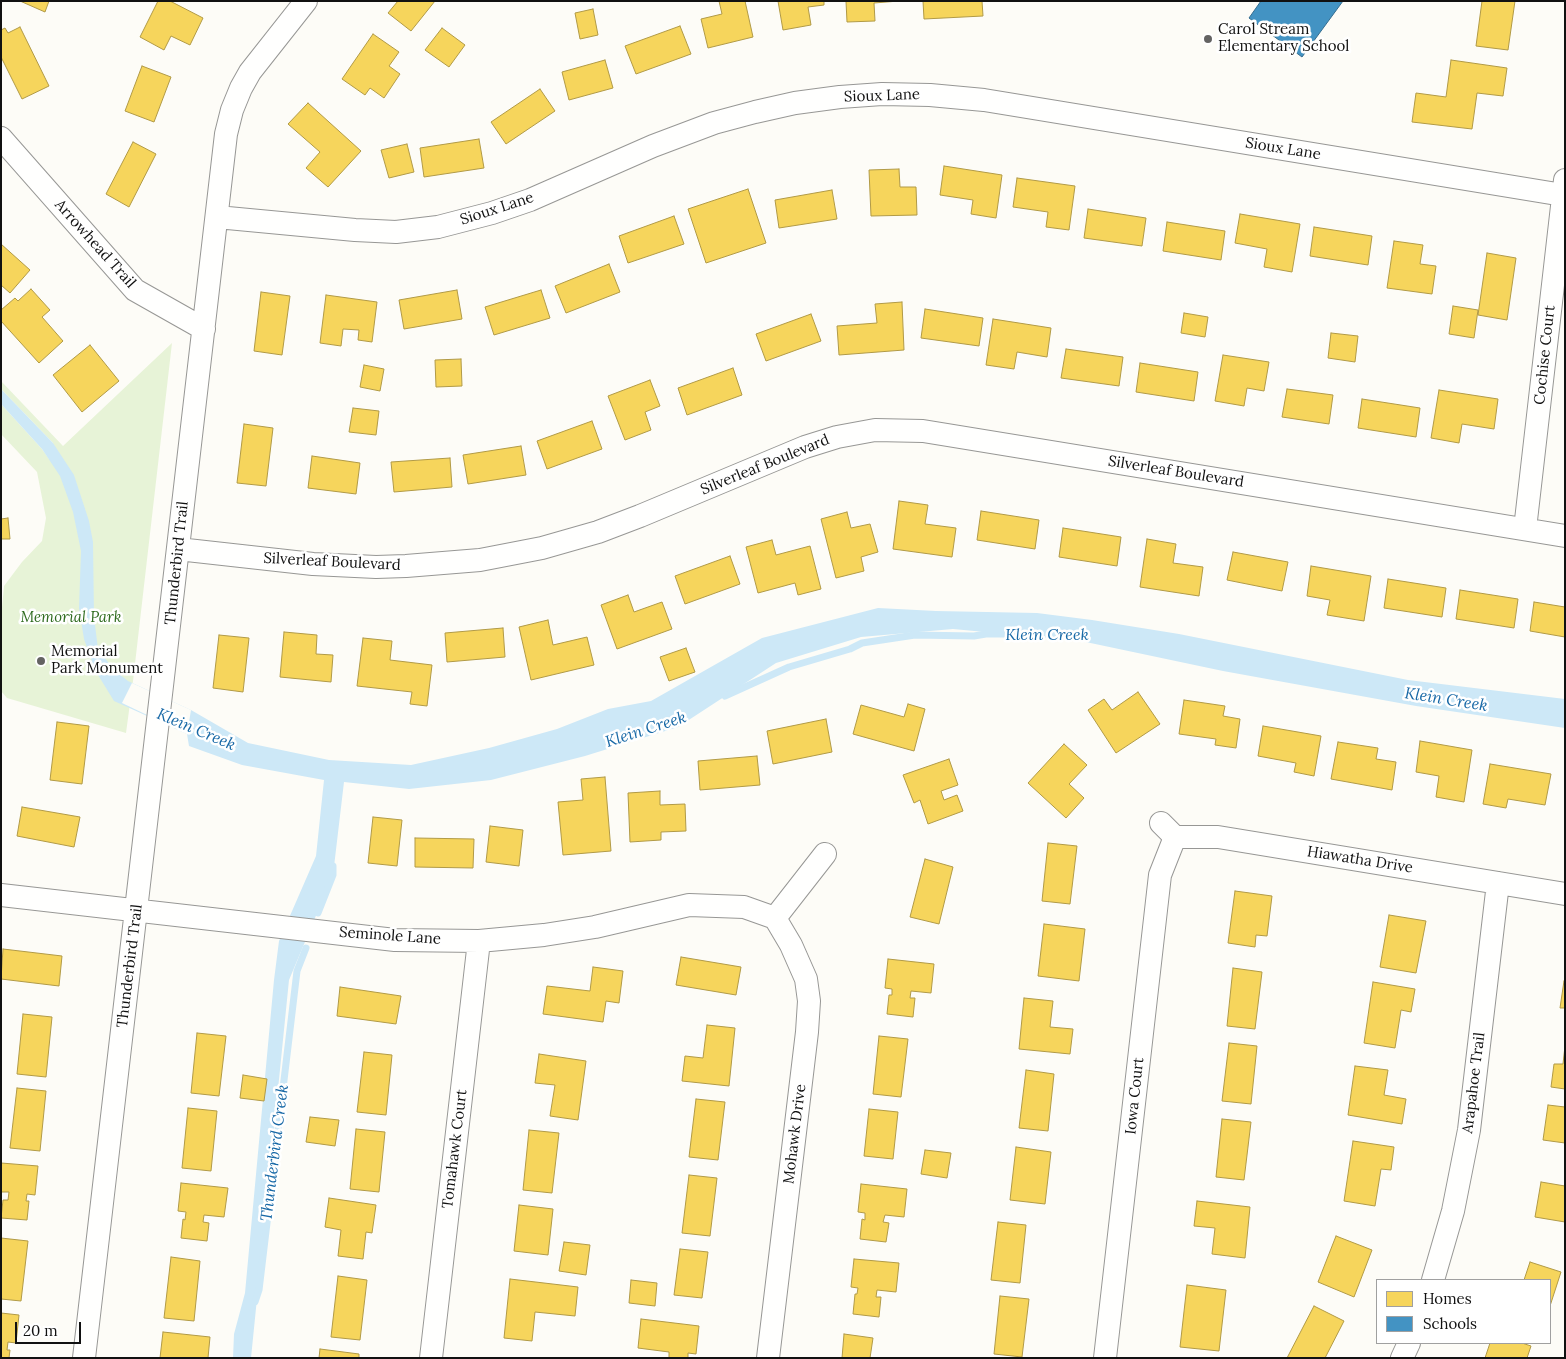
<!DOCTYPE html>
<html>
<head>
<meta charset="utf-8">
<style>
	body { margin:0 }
	#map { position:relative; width:1566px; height:1359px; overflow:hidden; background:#fdfcf7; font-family:Lora,serif }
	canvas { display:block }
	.frame { position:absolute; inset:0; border:2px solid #111; pointer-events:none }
	.legend { position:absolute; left:1376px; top:1279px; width:175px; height:65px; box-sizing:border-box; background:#fff; border:1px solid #a0a0a0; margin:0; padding:6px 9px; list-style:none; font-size:15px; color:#111 }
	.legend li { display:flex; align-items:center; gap:10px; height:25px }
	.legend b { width:25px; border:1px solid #a0a0a0 }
	.scale { position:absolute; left:15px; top:1322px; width:66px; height:22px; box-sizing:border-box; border:2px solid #111; border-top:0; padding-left:6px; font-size:15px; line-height:18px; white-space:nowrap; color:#111; -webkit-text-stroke:4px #fff; paint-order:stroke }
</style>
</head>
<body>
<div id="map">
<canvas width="1566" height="1359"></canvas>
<div class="frame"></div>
<ul class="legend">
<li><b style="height:14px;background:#f6d55c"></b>Homes</li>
<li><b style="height:14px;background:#4393c3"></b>Schools</li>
</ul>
<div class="scale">20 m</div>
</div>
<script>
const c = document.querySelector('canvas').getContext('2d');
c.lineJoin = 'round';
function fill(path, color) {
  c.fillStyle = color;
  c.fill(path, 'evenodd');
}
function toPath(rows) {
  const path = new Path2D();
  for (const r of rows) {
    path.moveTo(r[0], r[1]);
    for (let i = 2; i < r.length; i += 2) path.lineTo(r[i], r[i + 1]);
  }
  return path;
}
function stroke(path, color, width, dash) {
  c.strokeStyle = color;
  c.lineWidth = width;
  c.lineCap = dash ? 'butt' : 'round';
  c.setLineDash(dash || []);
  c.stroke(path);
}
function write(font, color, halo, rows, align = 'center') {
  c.font = font + ' Lora,serif';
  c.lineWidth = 5;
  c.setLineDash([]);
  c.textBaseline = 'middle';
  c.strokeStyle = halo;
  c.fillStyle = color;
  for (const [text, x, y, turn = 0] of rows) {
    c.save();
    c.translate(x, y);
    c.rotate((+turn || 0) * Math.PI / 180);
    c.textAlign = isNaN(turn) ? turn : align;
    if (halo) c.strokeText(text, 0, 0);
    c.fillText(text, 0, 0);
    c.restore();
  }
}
fill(toPath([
	[172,343,133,681,126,733,7,698,1,691,1,618,4,586,22,562,42,541,46,518,37,472,1,434,1,404,42,449,49,459,53,443,1,389,1,381,63,446]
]), '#e7f3d7');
fill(toPath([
	[1,389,53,443,74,475,89,521,93,542,94,617,98,649,114,670,128,681,191,710,248,743,329,760,411,765,489,748,557,729,608,709,651,701,762,638,878,608,936,611,1037,613,1092,620,1179,634,1408,680,1565,699,1565,728,1416,706,1223,671,1081,641,953,629,861,637,776,663,678,727,585,756,491,780,409,789,344,782,333,875,289,980,251,1358,233,1358,234,1334,245,1293,274,980,279,941,316,856,324,780,242,765,189,746,187,734,114,701,95,670,84,639,79,608,81,551,73,512,60,476,42,449,1,404]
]), '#cde8f7');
fill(toPath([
	[132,683,191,710,187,734,122,703]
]), '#fdfcf7');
const homes = toPath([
	[20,1,49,1,45,12,20,1],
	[158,1,170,1,203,18,190,45,171,36,164,50,140,37,158,1],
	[398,1,435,1,411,31,388,13,398,1],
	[719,1,745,1,753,37,708,48,701,19,722,14,719,1],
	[778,1,824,1,824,5,808,7,811,25,783,30,778,1],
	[846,1,899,1,874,3,875,21,847,22,846,1],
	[923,1,982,1,983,16,924,19,923,1],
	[1482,1,1515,1,1508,50,1476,46,1482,1],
	[593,9,598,35,580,39,575,13,593,9],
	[680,26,691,54,636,74,625,46,680,26],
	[20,27,49,86,22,99,1,57,1,30,5,28,8,33,20,27],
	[442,28,465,45,449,67,425,50,442,28],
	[373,34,399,52,389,66,400,74,384,98,370,88,365,95,342,79,373,34],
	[605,60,613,88,569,100,562,72,605,60],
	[1451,60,1507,68,1503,96,1477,93,1472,129,1412,122,1416,93,1446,97,1451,60],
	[142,66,171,77,154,122,125,111,142,66],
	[540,89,555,111,506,144,491,122,540,89],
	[308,103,361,151,328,187,306,168,320,152,288,124,308,103],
	[479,139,484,168,424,177,420,148,479,139],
	[133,142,156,154,129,207,106,194,133,142],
	[407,144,414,172,389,178,381,150,407,144],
	[944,166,1002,175,996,218,971,214,973,200,940,195,944,166],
	[899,169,900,187,916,187,917,215,871,216,869,170,899,169],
	[1017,178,1075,186,1069,230,1046,227,1048,212,1013,207,1017,178],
	[748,189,766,243,706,263,688,209,748,189],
	[832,190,837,219,779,228,775,200,832,190],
	[1088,209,1146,218,1142,246,1084,238,1088,209],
	[1240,214,1300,224,1292,272,1264,267,1267,249,1235,243,1240,214],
	[674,216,684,244,628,263,619,236,674,216],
	[1167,222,1225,231,1221,260,1163,251,1167,222],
	[1314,227,1372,236,1368,265,1310,256,1314,227],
	[1394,241,1423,245,1420,264,1436,266,1432,294,1387,288,1394,241],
	[1,244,30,270,10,293,1,285,1,244],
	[1487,253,1516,258,1507,320,1478,315,1487,253],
	[609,264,620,292,566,313,555,286,609,264],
	[31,289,50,310,42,317,63,341,39,363,1,321,1,310,15,298,18,301,31,289],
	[457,290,462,319,404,329,399,300,457,290],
	[541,290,550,318,494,335,485,307,541,290],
	[261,292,290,296,282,355,254,351,261,292],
	[326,295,377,302,372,342,358,340,359,330,343,329,341,346,320,343,326,295],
	[902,302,904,350,839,355,837,326,877,323,875,304,902,302],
	[1453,306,1478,310,1474,338,1449,334,1453,306],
	[925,309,983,318,979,346,921,338,925,309],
	[1184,313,1208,317,1205,337,1181,333,1184,313],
	[811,314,821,341,766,361,756,334,811,314],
	[993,319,1051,328,1047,357,1017,352,1014,369,986,365,993,319],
	[1331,333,1358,336,1355,362,1328,358,1331,333],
	[90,345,119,381,82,412,53,375,90,345],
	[1066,349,1123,357,1119,386,1061,378,1066,349],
	[1223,355,1269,362,1264,391,1247,388,1244,406,1215,401,1223,355],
	[461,359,462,386,436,387,435,360,461,359],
	[1140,363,1198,372,1194,401,1136,392,1140,363],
	[364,365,384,369,380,391,360,387,364,365],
	[733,368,742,395,687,415,678,388,733,368],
	[650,380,660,406,645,412,651,430,625,440,608,396,650,380],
	[1287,389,1333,395,1329,424,1282,417,1287,389],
	[1439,390,1498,399,1494,429,1462,424,1459,443,1431,438,1439,390],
	[1362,399,1420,408,1416,437,1358,428,1362,399],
	[353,408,379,411,376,435,349,432,353,408],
	[592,421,602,449,547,469,537,441,592,421],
	[244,424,273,428,266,486,237,483,244,424],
	[521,446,526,475,468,484,463,455,521,446],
	[312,456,360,463,356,494,308,488,312,456],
	[450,458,452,487,394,492,391,462,450,458],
	[899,501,928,505,925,524,956,528,952,557,893,549,899,501],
	[981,511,1039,520,1035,549,977,540,981,511],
	[847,512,851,528,870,524,878,552,861,557,864,571,836,578,821,519,847,512],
	[8,518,10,539,1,539,1,519,8,518],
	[1063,528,1121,537,1117,566,1059,557,1063,528],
	[1147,539,1176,544,1173,563,1203,567,1199,596,1140,587,1147,539],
	[772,540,776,555,810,546,821,589,798,595,795,583,758,593,746,547,772,540],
	[1233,552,1288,562,1282,591,1227,580,1233,552],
	[730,556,740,584,685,604,675,576,730,556],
	[1311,566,1371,576,1364,621,1327,615,1330,600,1307,596,1311,566],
	[1388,579,1446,588,1442,617,1384,608,1388,579],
	[1460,590,1518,599,1514,628,1456,619,1460,590],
	[628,595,634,612,662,602,672,629,617,649,601,605,628,595],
	[1534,602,1565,607,1565,637,1530,631,1534,602],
	[548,620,553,645,587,637,594,665,531,680,519,627,548,620],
	[503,628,505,657,447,662,445,633,503,628],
	[284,632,317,635,316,654,333,655,331,682,280,677,284,632],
	[219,635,249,638,243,692,213,688,219,635],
	[363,638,392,641,390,660,432,665,427,706,410,704,412,692,357,686,363,638],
	[686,648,695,672,669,681,660,657,686,648],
	[1138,692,1160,724,1116,753,1088,710,1104,699,1112,710,1138,692],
	[1184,700,1225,706,1223,716,1240,719,1236,748,1215,745,1216,739,1179,734,1184,700],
	[908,704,925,709,914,751,853,734,861,705,904,717,908,704],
	[826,719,832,752,773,764,767,731,826,719],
	[57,722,89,726,82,784,50,780,57,722],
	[1263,726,1321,736,1314,776,1294,772,1296,763,1258,756,1263,726],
	[1420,741,1472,750,1464,802,1436,797,1439,776,1416,772,1420,741],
	[1338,742,1378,748,1376,759,1396,762,1392,790,1331,779,1338,742],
	[1064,744,1087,765,1069,784,1084,798,1066,818,1028,783,1064,744],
	[757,756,760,785,700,790,698,761,757,756],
	[949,759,958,785,941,791,944,800,957,795,963,811,928,824,920,800,914,803,903,775,949,759],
	[1490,764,1551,774,1545,805,1508,799,1506,808,1483,804,1490,764],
	[605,777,611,851,563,855,558,802,583,800,581,779,605,777],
	[660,791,660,805,685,804,686,831,661,832,661,840,630,842,628,793,660,791],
	[22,807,80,817,74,847,17,836,22,807],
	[373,817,402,820,397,866,368,863,373,817],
	[490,826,523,830,519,866,486,862,490,826],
	[415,838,474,839,473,868,415,867,415,838],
	[1048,843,1077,846,1070,904,1042,901,1048,843],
	[925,859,953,867,939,924,910,917,925,859],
	[1235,891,1272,896,1267,936,1256,935,1255,947,1228,943,1235,891],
	[1389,915,1426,921,1416,973,1380,967,1389,915],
	[1044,924,1085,929,1079,981,1038,976,1044,924],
	[3,949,62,956,59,986,1,979,3,949],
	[681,957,741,967,736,995,676,985,681,957],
	[888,959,934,964,931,993,911,991,910,998,915,998,913,1017,887,1014,889,995,892,995,892,989,885,988,888,959],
	[593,967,623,971,619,1003,606,1001,603,1022,543,1014,547,986,590,991,593,967],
	[1233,968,1262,972,1255,1029,1227,1026,1233,968],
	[1564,981,1565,981,1565,1008,1560,1008,1564,981],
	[1373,982,1415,989,1411,1012,1401,1010,1395,1048,1364,1043,1373,982],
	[340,987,401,996,396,1024,337,1016,340,987],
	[1024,998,1053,1001,1050,1027,1073,1029,1070,1054,1019,1049,1024,998],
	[23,1014,52,1017,46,1077,17,1074,23,1014],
	[707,1025,735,1028,729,1086,682,1081,685,1056,703,1058,707,1025],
	[197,1033,226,1036,219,1096,191,1093,197,1033],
	[879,1036,908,1039,901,1097,873,1094,879,1036],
	[1229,1043,1257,1046,1251,1104,1222,1101,1229,1043],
	[1565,1046,1565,1089,1551,1087,1554,1064,1563,1064,1565,1046],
	[364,1052,392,1055,386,1115,357,1112,364,1052],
	[539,1054,586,1061,578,1120,550,1116,555,1085,535,1083,539,1054],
	[1355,1066,1388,1070,1384,1095,1406,1099,1402,1124,1348,1115,1355,1066],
	[1026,1070,1054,1074,1048,1131,1019,1128,1026,1070],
	[243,1075,267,1079,264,1101,240,1098,243,1075],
	[17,1088,46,1091,40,1151,10,1148,17,1088],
	[696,1099,725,1102,718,1160,689,1157,696,1099],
	[1548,1105,1565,1107,1565,1143,1543,1140,1548,1105],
	[188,1108,217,1111,211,1171,182,1168,188,1108],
	[869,1109,898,1112,893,1159,864,1156,869,1109],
	[310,1117,339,1120,335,1146,306,1142,310,1117],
	[1222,1119,1251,1122,1244,1180,1216,1177,1222,1119],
	[356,1129,385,1132,379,1192,350,1189,356,1129],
	[529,1130,559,1133,552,1193,523,1190,529,1130],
	[1353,1141,1394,1147,1391,1170,1381,1169,1375,1206,1344,1201,1353,1141],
	[1016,1147,1051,1152,1045,1204,1010,1200,1016,1147],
	[925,1150,951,1153,947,1178,921,1174,925,1150],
	[1,1163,38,1166,35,1195,27,1194,26,1201,29,1201,27,1220,1,1218,3,1200,8,1200,9,1192,1,1192,1,1163],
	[689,1175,717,1178,710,1236,682,1233,689,1175],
	[1541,1182,1565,1186,1565,1222,1535,1217,1541,1182],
	[181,1183,228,1188,224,1217,204,1215,203,1222,209,1223,207,1241,181,1238,183,1219,185,1220,186,1212,178,1211,181,1183],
	[861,1184,907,1189,904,1217,885,1215,883,1222,889,1223,886,1242,860,1239,862,1219,865,1220,865,1213,858,1212,861,1184],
	[329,1198,376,1205,372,1233,366,1232,363,1259,338,1256,341,1230,325,1227,329,1198],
	[1197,1201,1250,1207,1245,1258,1212,1254,1215,1228,1194,1226,1197,1201],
	[519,1205,553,1209,548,1255,514,1251,519,1205],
	[998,1222,1026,1225,1020,1283,991,1280,998,1222],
	[1336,1236,1372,1250,1354,1297,1318,1282,1336,1236],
	[1,1238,28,1241,21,1301,1,1299,1,1238],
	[564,1242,590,1245,586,1275,559,1271,564,1242],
	[680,1249,708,1252,702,1298,674,1295,680,1249],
	[171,1257,200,1261,194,1321,164,1318,171,1257],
	[854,1259,899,1263,896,1292,877,1290,876,1297,881,1297,879,1317,853,1314,855,1294,857,1294,858,1288,851,1287,854,1259],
	[1530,1262,1561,1272,1550,1306,1550,1280,1524,1280,1530,1262],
	[338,1276,367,1280,360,1340,331,1337,338,1276],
	[510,1279,578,1287,575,1316,535,1312,532,1341,504,1338,510,1279],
	[631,1280,657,1283,655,1306,629,1303,631,1280],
	[1187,1285,1226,1290,1219,1351,1180,1347,1187,1285],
	[1000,1296,1029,1299,1022,1357,994,1354,1000,1296],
	[1314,1306,1344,1321,1325,1358,1287,1358,1314,1306],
	[1,1313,19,1315,16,1343,8,1342,7,1350,10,1350,9,1358,1,1358,1,1313],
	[641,1319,699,1326,696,1354,688,1353,688,1358,669,1358,669,1352,638,1348,641,1319],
	[163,1332,210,1337,208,1358,160,1358,163,1332],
	[844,1334,873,1338,870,1358,842,1358,844,1334],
	[1490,1343,1522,1343,1531,1346,1527,1358,1485,1358,1490,1343],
	[320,1349,359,1354,359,1358,319,1358,320,1349]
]);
fill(homes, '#f6d55c');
stroke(homes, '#b19a46', 1);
const schools = toPath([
	[1261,1,1343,1,1302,57,1249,18,1261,1]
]);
fill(schools, '#4393c3');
stroke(schools, '#346c8e', 1);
stroke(toPath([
	[725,696,789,667,850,649,862,643,915,635,974,636,986,634,1013,634],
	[318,913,333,875,333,866],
	[255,1302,259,1290,297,971,306,948]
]), '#cde8f7', 7);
const street = toPath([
	[1,138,135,290,204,329],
	[217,217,355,230,396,232,438,227,492,213,530,200,653,146,714,123,755,112,795,103,840,97,882,94,930,95,984,100,1563,195],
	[1525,529,1565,180],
	[178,549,313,564,376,567,406,566,480,560,542,548,598,532,640,516,805,447,837,437,875,430,923,431,1565,536],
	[1161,823,1175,837,1218,837,1565,894],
	[1,895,395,940,479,941,544,935,595,927,689,905,744,907,775,918],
	[775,918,825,854],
	[1433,1280,1453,1211,1469,1130,1498,883],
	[84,1358,226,134,232,110,241,88,250,72,306,1],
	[431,1358,479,941],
	[768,1358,807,1032,809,1001,806,979,791,945,775,918],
	[1105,1358,1160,875,1175,837],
	[1402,1358,1409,1343]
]);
stroke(street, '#979795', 24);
stroke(street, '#fffffe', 22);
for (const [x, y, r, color] of [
	[1208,39,5,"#646362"],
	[41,661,5,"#646362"]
]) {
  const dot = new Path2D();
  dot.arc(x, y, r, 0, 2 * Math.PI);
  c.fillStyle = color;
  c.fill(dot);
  stroke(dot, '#fff', 2);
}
write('15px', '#111', '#fff', [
	["Carol Stream",1218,30],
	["Elementary School",1218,47],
	["Memorial",51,652],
	["Park Monument",51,669]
], 'left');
write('15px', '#111', '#fff', [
	["Sioux Lane",882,96,-2],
	["Sioux Lane",1283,149,9],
	["Sioux Lane",497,209,-18],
	["Arrowhead Trail",95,244,48],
	["Cochise Court",1545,355,-84],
	["Silverleaf Boulevard",765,465,-22],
	["Silverleaf Boulevard",1176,472,9],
	["Silverleaf Boulevard",332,562,3],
	["Thunderbird Trail",177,563,-84],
	["Hiawatha Drive",1360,860,9],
	["Seminole Lane",390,936,4],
	["Thunderbird Trail",130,966,-83],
	["Arapahoe Trail",1474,1083,-83],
	["Iowa Court",1135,1096,-84],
	["Mohawk Drive",795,1134,-83],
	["Tomahawk Court",455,1149,-83]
]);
write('italic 15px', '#2f6b1f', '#fff', [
	["Memorial Park",71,618]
]);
write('italic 16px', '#1768a6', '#fff', [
	["Klein Creek",1047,635],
	["Klein Creek",1446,700,9],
	["Klein Creek",196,730,23],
	["Klein Creek",646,730,-18],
	["Thunderbird Creek",275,1153,-83]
]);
</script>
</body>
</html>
